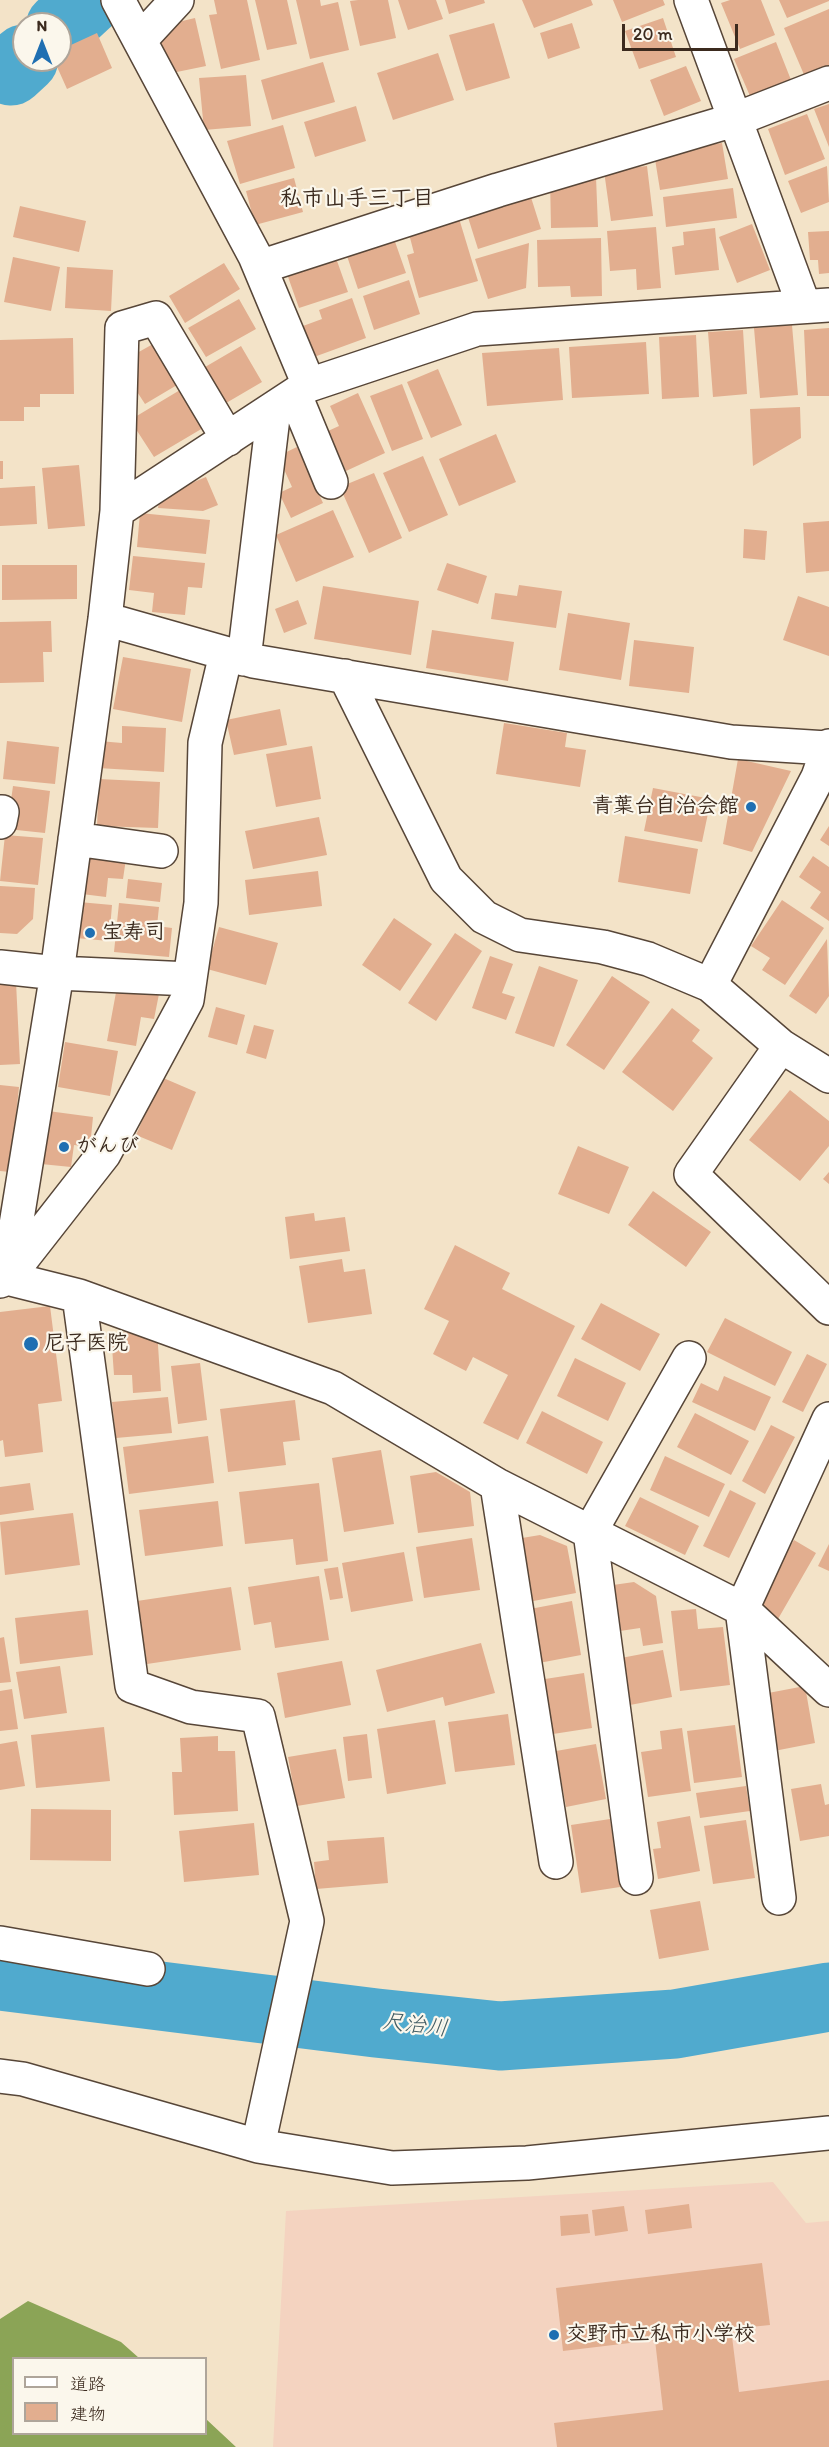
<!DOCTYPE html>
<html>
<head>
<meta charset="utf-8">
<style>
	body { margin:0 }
	#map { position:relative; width:829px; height:2447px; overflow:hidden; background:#f3e3c8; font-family:Itim,"Klee One",sans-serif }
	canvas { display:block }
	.legend { position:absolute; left:12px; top:2357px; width:195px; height:78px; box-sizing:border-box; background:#fbf7ec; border:2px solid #aea59a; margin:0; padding:8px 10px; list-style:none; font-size:18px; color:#3b2a1e }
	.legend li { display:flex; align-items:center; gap:12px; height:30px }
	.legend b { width:30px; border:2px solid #aea59a }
	.north { position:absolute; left:12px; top:12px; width:60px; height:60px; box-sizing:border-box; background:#fbf7ec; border:2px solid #aea59a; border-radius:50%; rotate:0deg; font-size:16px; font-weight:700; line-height:24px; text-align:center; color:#3b2a1e }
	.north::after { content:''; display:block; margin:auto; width:21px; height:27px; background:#1f6fb2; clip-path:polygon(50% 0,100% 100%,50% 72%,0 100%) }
	.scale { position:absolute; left:622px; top:24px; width:116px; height:27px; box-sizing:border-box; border:3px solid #3b2a1e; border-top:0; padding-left:8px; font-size:18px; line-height:21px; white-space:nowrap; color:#3b2a1e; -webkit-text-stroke:4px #fbf7ec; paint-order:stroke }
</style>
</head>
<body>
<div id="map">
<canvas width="829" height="2447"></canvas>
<ul class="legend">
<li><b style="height:8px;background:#fff"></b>道路</li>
<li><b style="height:16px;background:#e2ae8f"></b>建物</li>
</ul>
<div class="north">N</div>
<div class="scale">20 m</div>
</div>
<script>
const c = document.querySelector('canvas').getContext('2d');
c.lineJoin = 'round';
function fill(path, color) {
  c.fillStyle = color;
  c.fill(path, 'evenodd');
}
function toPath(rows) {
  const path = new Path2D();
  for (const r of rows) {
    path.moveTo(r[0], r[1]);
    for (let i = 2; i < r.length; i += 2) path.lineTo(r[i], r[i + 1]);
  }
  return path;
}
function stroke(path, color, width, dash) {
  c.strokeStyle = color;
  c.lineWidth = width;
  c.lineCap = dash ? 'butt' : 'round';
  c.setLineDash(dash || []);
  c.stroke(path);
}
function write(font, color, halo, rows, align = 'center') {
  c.font = font + ' Itim,"Klee One",sans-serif';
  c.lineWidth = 4.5;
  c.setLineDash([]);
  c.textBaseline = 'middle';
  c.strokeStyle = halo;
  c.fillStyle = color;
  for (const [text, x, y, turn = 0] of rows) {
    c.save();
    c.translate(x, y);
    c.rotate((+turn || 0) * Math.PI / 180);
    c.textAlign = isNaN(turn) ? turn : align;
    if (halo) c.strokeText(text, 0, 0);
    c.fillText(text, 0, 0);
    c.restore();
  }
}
fill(toPath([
	[773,2182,806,2223,829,2221,829,2447,273,2447,286,2211]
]), '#f4d3c0');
fill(toPath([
	[28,2301,121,2342,139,2358,14,2358,14,2434,206,2434,206,2419,236,2447,0,2447,0,2319]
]), '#8ba456');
stroke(toPath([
	[60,27,89,0],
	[11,71,24,59],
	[0,1976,376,2023,500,2036,675,2024,829,1997]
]), '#50aace', 69);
fill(toPath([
	[214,0,247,0,260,60,221,69,209,15,217,14],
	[255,0,287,0,297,44,267,50],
	[296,0,320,0,321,6,338,2,349,50,310,59],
	[358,0,388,0,396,38,360,46,350,1],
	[398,0,436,0,443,19,408,30],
	[445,0,484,0,485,3,449,14],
	[522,0,591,0,593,5,534,28],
	[613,0,663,0,665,5,622,22],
	[730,0,761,0,775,35,740,49,721,3],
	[779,0,829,0,829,1,787,18],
	[829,9,829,66,805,77,784,28],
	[195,18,206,66,167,74,157,27],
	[663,18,676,57,639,69,625,31],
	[494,23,510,78,466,91,449,35],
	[572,23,580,48,548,59,540,33],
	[97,33,112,68,67,89,54,60,60,60,60,50],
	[776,42,791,80,750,96,734,59],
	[438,53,454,100,393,120,377,73],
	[323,62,335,102,272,120,261,80],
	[686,66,701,101,664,116,650,80],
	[246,75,251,126,204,130,199,78],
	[829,104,829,147,814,109],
	[356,106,366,141,315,157,304,122],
	[807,114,825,159,785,175,768,129],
	[283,125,295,168,240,184,227,141],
	[722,143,728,179,660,190,654,153],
	[647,166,653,216,611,221,604,171],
	[827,166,829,202,801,213,788,181],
	[596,177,598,227,551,228,550,178],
	[294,178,303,212,255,225,246,191],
	[733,188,737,218,666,227,663,197],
	[529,191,541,229,478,249,466,211],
	[20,206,86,221,79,252,13,237],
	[458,215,478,281,419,298,407,255,414,253,408,230],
	[752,224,770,270,737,283,719,237],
	[656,227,661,288,637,290,636,269,610,271,607,231],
	[715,228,719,270,675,275,672,247,684,245,683,232],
	[829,231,829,273,819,274,818,260,810,260,808,232],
	[393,236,406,273,358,289,346,253],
	[601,238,602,296,571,297,570,286,538,287,537,240],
	[529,243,526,288,488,299,475,259],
	[13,257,60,267,51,311,4,302],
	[336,258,348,292,299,308,287,274],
	[224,263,240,289,185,323,169,296],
	[67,267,113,270,111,311,65,308],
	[409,280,420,314,374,330,363,296],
	[352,298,366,338,314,357,303,326,322,319,319,310],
	[239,299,256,329,206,357,188,328],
	[792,325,798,395,760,398,754,328],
	[829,328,829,396,807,396,804,330],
	[743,330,747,394,713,397,708,332],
	[696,335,699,397,662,399,659,337],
	[73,338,74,394,40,394,40,407,24,407,24,421,0,421,0,340],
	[646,342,649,394,572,398,569,347],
	[153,344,177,385,145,404,132,384,137,353],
	[241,346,262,382,221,406,200,370],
	[559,348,563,400,487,406,482,353],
	[438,369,462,425,431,438,407,382],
	[402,384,423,439,392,451,370,396],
	[180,390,203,428,154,457,130,420],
	[358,393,385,453,346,471,328,431,339,426,330,406],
	[800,407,801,438,753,466,750,409],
	[496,434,516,482,459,506,439,459],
	[297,447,323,503,291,518,279,493,292,487,278,456],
	[423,456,448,515,409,532,383,473],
	[0,461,3,461,3,479,0,479],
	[79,465,85,526,48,529,42,468],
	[374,473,402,538,369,553,340,487],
	[206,477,218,505,203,511,158,508,160,496],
	[35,486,37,524,0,526,0,488],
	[333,510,354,557,296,582,276,535],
	[140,513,210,520,206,554,137,547],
	[829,521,829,571,806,573,803,523],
	[744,529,767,531,765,560,743,558],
	[133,556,205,563,202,588,188,587,185,615,152,612,154,593,129,590],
	[447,563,487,576,478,604,437,590],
	[2,565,77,565,77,599,2,600],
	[519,585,562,591,556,628,491,619,495,593,517,596],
	[323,586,419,601,411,655,314,639],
	[798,596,829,607,829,656,783,640],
	[298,600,307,624,284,633,275,609],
	[568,613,630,623,621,680,559,670],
	[51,621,52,652,43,652,44,682,0,683,0,622],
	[432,630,514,642,508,681,426,668],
	[634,640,694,647,689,693,629,686],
	[123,657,191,669,182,722,113,709],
	[280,709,287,745,234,755,226,720],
	[504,723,567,733,565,747,586,750,580,787,496,774],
	[122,726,166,728,164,772,98,768,99,741,122,743],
	[7,741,59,747,55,784,3,779],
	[312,746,321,799,276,807,266,754],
	[738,759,791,771,752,852,723,844],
	[99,779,160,782,158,828,97,826],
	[13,786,50,791,45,833,7,829],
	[653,788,711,799,702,842,644,831],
	[319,817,327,855,253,869,245,831],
	[829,826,829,846,820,840],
	[5,835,43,838,38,885,0,881],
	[625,836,698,849,690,894,618,882],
	[87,849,127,852,123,879,108,878,106,897,82,894],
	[813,856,829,867,829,921,810,908,821,892,799,877],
	[318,871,322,906,249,915,245,880],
	[128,879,162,883,160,902,126,898],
	[0,886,35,888,33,919,17,934,0,933],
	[782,900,824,928,785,985,762,970,770,958,751,946],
	[79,902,112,905,109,941,76,938],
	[119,903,159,907,157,926,172,928,169,957,114,952],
	[394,918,432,944,400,991,362,965],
	[219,927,278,943,266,985,207,969],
	[455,933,482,951,436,1021,408,1003],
	[827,939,829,996,816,1014,789,996],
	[490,956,513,964,502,993,515,997,506,1020,472,1008],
	[539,966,578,980,554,1047,515,1033],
	[612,976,650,1002,604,1070,566,1045],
	[0,982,16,982,20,1064,0,1065],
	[117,987,159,994,154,1019,141,1017,136,1046,107,1041],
	[216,1007,245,1015,237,1045,208,1037],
	[672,1008,700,1030,692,1041,713,1058,673,1111,622,1072],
	[254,1025,274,1030,266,1059,246,1053],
	[65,1042,118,1051,110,1096,58,1087],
	[161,1077,196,1092,172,1150,136,1135],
	[0,1085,19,1087,10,1172,0,1171],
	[790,1090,829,1121,829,1146,800,1181,749,1140],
	[48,1111,93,1117,90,1147,74,1145,71,1167,41,1164],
	[578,1146,629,1167,609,1214,558,1194],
	[829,1172,829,1184,823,1179],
	[653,1191,711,1232,686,1267,628,1225],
	[314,1213,315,1221,345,1217,350,1251,290,1259,285,1217],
	[455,1245,510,1273,502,1289,575,1326,518,1440,483,1423,508,1375,473,1357,466,1371,433,1354,449,1321,424,1309],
	[342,1259,344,1272,365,1269,372,1314,308,1323,299,1266],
	[601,1303,660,1334,640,1371,581,1339],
	[50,1306,62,1401,38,1404,43,1452,5,1457,3,1440,0,1441,0,1312],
	[725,1318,792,1352,775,1386,707,1352],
	[157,1330,161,1391,133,1393,132,1375,114,1375,111,1333],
	[807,1354,827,1364,803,1412,782,1402],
	[575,1358,626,1383,608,1421,557,1396],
	[200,1363,207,1420,178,1424,171,1366],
	[724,1376,771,1397,755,1431,692,1402,701,1383,718,1391],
	[168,1397,172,1433,116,1438,112,1402],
	[295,1400,300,1440,283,1442,286,1465,228,1472,220,1409],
	[542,1411,603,1442,587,1474,526,1443],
	[695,1413,749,1441,731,1475,677,1447],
	[771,1425,795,1437,765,1494,742,1481],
	[208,1436,214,1483,129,1494,123,1447],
	[381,1450,394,1524,344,1532,332,1458],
	[665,1456,725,1484,709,1517,650,1490],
	[436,1472,470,1492,474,1526,418,1533,410,1476],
	[30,1483,34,1510,0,1515,0,1487],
	[319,1483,328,1561,296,1565,293,1539,245,1544,239,1492],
	[730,1490,756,1503,729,1558,703,1546],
	[640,1497,699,1526,685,1555,625,1526],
	[218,1501,223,1546,145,1556,139,1510],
	[73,1513,80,1565,5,1575,0,1522],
	[540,1535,567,1546,576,1593,528,1602,516,1539],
	[472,1538,480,1590,424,1598,416,1547],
	[794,1540,816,1553,778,1619,755,1605],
	[829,1544,829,1571,818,1566],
	[404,1552,413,1601,351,1612,342,1563],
	[338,1567,343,1598,330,1600,324,1569],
	[319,1576,329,1640,275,1648,271,1622,254,1625,248,1587],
	[634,1582,656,1596,663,1643,643,1646,640,1628,620,1631,613,1585],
	[231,1587,241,1650,147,1664,137,1601],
	[572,1601,581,1655,539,1663,530,1609],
	[696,1609,698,1629,723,1627,730,1685,680,1691,671,1611],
	[88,1610,93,1655,20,1664,15,1618],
	[4,1637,11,1682,0,1683,0,1638],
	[481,1643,495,1693,445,1706,443,1697,387,1712,376,1670],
	[663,1650,672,1697,630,1705,621,1658],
	[342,1661,351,1705,285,1718,277,1673],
	[60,1666,67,1713,24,1719,16,1672],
	[584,1673,592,1728,553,1734,545,1679],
	[805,1686,815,1743,774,1751,763,1694],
	[12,1689,18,1729,0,1731,0,1691],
	[508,1714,515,1765,455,1772,448,1722],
	[435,1720,446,1784,387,1794,377,1729],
	[735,1725,742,1777,694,1783,687,1731],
	[104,1727,110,1781,36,1788,31,1735],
	[682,1728,691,1791,648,1797,641,1752,662,1749,660,1731],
	[367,1734,372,1778,348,1781,343,1737],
	[218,1736,218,1751,235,1751,238,1811,174,1815,172,1772,182,1772,180,1738],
	[17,1741,25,1786,0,1790,0,1744],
	[596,1744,606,1799,566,1807,556,1751],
	[336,1749,345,1798,297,1806,288,1757],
	[821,1784,825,1805,829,1804,829,1836,800,1841,791,1789],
	[746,1786,750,1811,700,1818,696,1793],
	[31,1809,111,1810,111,1861,30,1860],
	[690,1816,700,1871,658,1879,653,1849,661,1848,657,1822],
	[610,1819,620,1887,581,1893,571,1825],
	[746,1820,755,1878,713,1884,704,1826],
	[254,1823,259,1875,184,1882,179,1831],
	[384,1837,388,1883,316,1889,314,1862,329,1860,327,1841],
	[700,1901,709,1950,659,1959,650,1910],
	[689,2204,692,2228,648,2234,645,2210],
	[624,2206,628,2231,595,2236,592,2210],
	[588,2214,590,2233,561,2236,560,2216],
	[762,2263,770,2325,731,2329,739,2392,829,2380,829,2447,557,2447,554,2423,663,2410,655,2340,563,2351,556,2288]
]), '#e2ae8f');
const minor = toPath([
	[118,0,255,256,309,385],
	[691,0,804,306],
	[140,40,177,0],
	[260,267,498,190,734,120,829,83],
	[295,395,331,482],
	[117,511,122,328,156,318,228,439],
	[105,619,253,661,731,742,827,748],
	[244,659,274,409],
	[345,676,446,879,484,917,520,935,603,947,648,959,710,985,781,1046,691,1174,829,1308],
	[0,822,2,812],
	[75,839,161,851],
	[0,967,57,973,105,619,117,511,309,385,477,329,829,305],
	[710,985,818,777,829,746],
	[781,1046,829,1076],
	[8,1274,57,973,190,979],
	[7,1278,104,1154,187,1000,201,903,205,743,226,654],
	[0,1281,7,1278,79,1296,132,1686,191,1707,258,1716,307,1921,258,2146],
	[79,1296,333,1388,497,1485,742,1609,829,1419],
	[497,1485,556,1862],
	[742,1609,779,1898],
	[742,1609,829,1690],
	[636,1878,590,1532,689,1358],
	[0,1943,148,1969],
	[0,2076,23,2079,258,2146,392,2168,527,2163,829,2133]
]);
stroke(minor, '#574638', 36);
stroke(minor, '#fff', 33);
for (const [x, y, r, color] of [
	[751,807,6,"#1f6fb2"],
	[90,933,6,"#1f6fb2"],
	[64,1147,6,"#1f6fb2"],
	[31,1344,8,"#1f6fb2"],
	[554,2335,6,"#1f6fb2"]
]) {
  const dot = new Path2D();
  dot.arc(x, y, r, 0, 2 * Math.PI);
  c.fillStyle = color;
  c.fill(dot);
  stroke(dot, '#fbf7ec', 2);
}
write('bold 21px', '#3b2a1e', '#fbf7ec', [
	["青葉台自治会館",739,807,"right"],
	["宝寿司",102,933],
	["がんび",76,1147],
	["尼子医院",44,1344],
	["交野市立私市小学校",566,2335]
], 'left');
write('bold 22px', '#3b2a1e', '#fbf7ec', [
	["私市山手三丁目",357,199]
]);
write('italic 22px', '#435d64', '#fbf7ec', [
	["尺治川",415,2026,7]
]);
</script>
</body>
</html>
